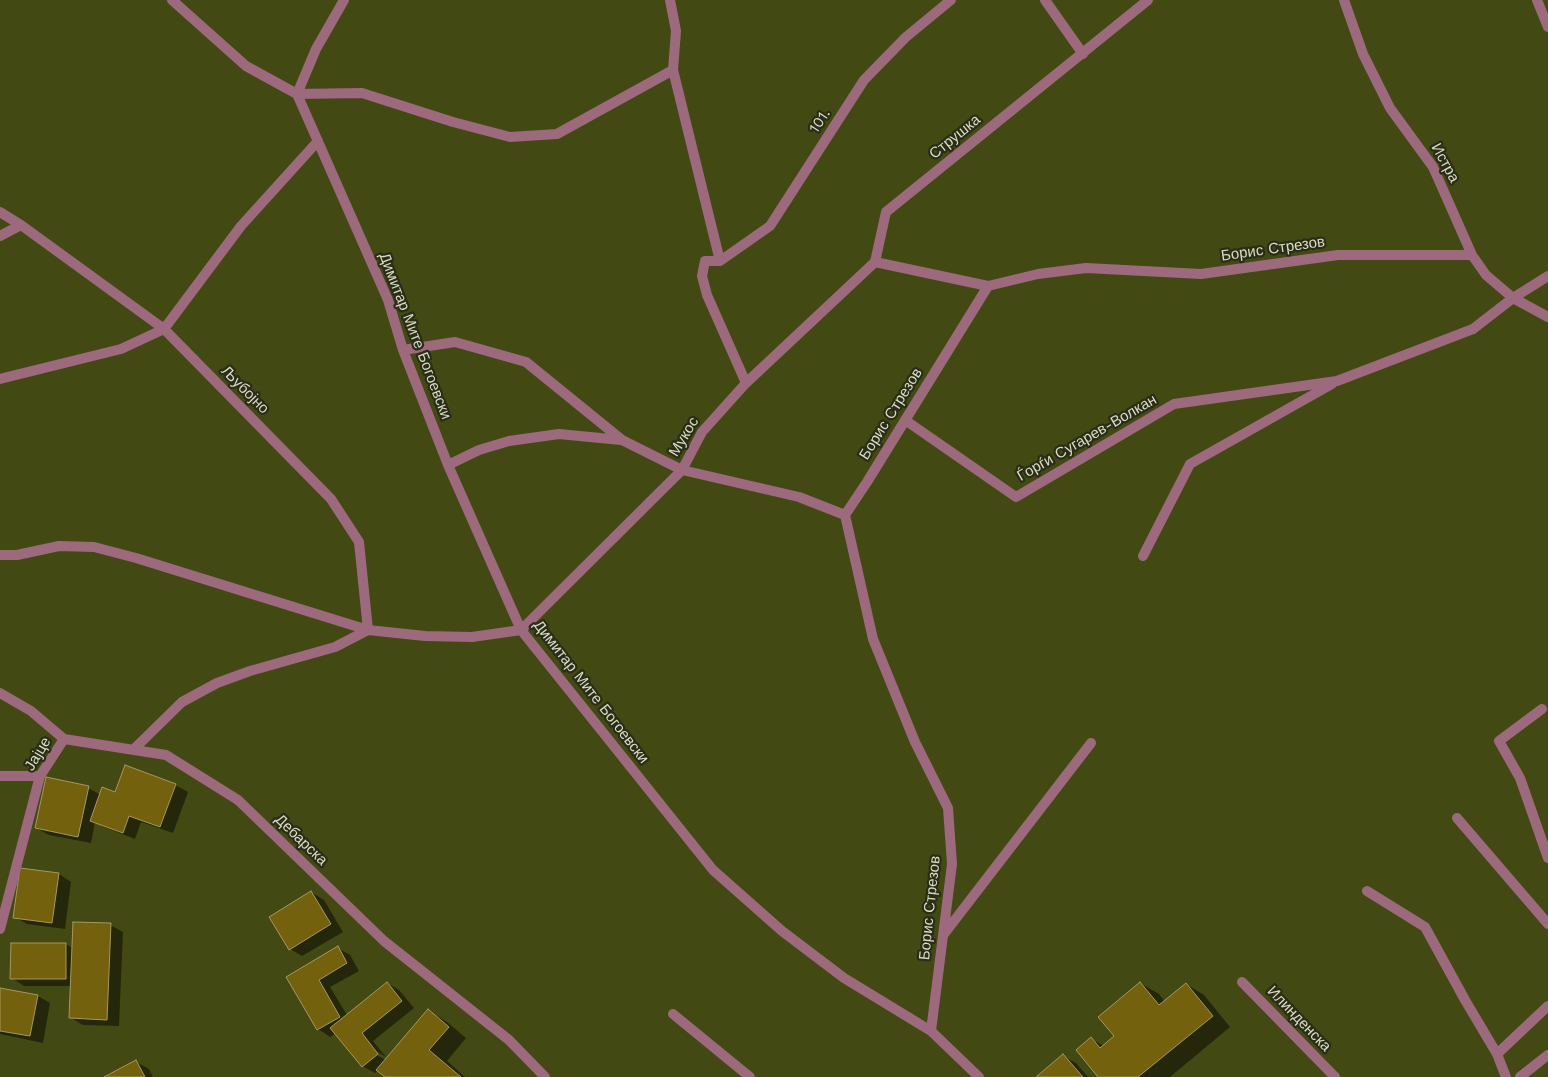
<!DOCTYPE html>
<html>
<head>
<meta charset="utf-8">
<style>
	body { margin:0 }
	canvas { display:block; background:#434913 }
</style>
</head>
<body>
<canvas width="1548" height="1077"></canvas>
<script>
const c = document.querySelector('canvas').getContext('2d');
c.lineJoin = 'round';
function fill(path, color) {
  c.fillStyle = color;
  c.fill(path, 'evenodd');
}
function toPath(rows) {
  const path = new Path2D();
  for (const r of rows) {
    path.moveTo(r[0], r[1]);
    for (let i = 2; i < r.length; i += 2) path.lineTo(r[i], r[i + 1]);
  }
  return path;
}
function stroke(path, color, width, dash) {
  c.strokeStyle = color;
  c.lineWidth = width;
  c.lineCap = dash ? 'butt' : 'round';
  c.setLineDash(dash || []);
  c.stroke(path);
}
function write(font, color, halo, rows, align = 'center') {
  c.font = font + ' "Work Sans",sans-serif';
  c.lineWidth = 4.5;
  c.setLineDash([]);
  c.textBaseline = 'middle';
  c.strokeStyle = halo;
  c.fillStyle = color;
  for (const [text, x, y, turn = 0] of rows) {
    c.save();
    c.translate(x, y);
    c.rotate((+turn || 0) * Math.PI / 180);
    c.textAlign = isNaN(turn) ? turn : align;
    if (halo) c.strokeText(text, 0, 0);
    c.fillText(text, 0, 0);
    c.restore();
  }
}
fill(toPath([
	[175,785,188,792,173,833,141,822,135,839,104,827,95,822,91,843,49,835,36,828,88,788,101,795],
	[59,874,71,882,65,929,27,924,15,917],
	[311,892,324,900,343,932,302,956,290,949],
	[110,925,123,932,119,1026,83,1025,71,1018,72,986,24,986,12,978,66,944,74,949],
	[338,948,350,955,359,971,330,987,347,1015,387,983,399,990,414,1008,373,1041,386,1057,374,1050,372,1052,387,1061,429,1011,447,1022,466,1038,447,1061,465,1077,387,1077,379,1070,375,1073,362,1066,336,1033,330,1037,318,1029,288,977],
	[1140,983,1159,994,1165,1002,1186,984,1204,995,1230,1027,1170,1077,1100,1077,1091,1039,1104,1046,1116,1036],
	[0,989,38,996,50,1003,43,1043,0,1034],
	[1063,1056,1076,1063,1088,1077,1038,1077],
	[136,1062,149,1069,153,1077,107,1077]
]), '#0007');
const building = toPath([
	[125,765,176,784,160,827,129,816,123,833,90,821,102,787,115,792,125,765],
	[46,777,89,786,78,837,35,828,46,777],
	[20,868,59,873,52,923,13,918,20,868],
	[311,891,331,924,289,950,269,917,311,891],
	[73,922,111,923,107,1020,69,1018,73,922],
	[11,943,66,943,66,979,10,979,11,943],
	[338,946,347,963,319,980,340,1017,317,1030,286,977,338,946],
	[387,982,402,1001,362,1033,378,1054,362,1067,330,1028,387,982],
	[1140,982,1159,1005,1186,983,1213,1016,1138,1077,1098,1077,1076,1050,1091,1037,1100,1048,1114,1036,1098,1017,1140,982],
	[0,988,38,995,30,1036,0,1031,0,988],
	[428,1009,449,1027,429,1050,461,1077,385,1077,376,1070,428,1009],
	[1063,1054,1083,1077,1036,1077,1063,1054],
	[136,1060,145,1077,104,1077,136,1060]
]);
fill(building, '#73610d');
stroke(building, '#a69762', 1);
stroke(toPath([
	[172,0,246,66,297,94,362,93,453,122,510,137,557,134,673,70],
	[344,0,316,49,297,94,388,300,403,350,448,465,521,630,713,870,782,931,844,978,931,1031,979,1077],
	[670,0,676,31,673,70,720,261,705,261,702,276,707,295,746,383],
	[1045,0,1083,54],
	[1344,0,1363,54,1390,108,1433,167,1472,255,1486,275,1513,298,1548,317],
	[1537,0,1548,27],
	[0,212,21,225,164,329,331,499,359,542,368,630,335,647,250,671,217,683,182,702,133,750],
	[0,236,21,225],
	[720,261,770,226,864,80,906,37,951,0],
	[875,262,886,212,1148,0],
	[875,262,988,286],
	[403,350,455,342,526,362,622,440,682,470,799,497,845,515],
	[0,379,121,349,164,329,241,226,318,141],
	[905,420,1016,497,1174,404,1337,381,1473,329,1513,298,1548,276],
	[448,465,479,450,509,441,559,434,621,440],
	[0,555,17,555,59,546,94,547,136,558,368,630,425,636,472,637,521,630,682,470,702,432,746,383,875,262],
	[1143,556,1190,464,1332,384],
	[0,693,31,711,64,739,166,755,238,800,384,941,509,1040,545,1077],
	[1542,709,1499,741,1520,778,1548,858],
	[0,776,40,776],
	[1457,818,1548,924],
	[1367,891,1425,927,1465,1000,1497,1054],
	[0,929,40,776,64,739],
	[944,934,1091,743],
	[1242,982,1335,1077],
	[673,1014,750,1077],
	[931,1031,952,864,948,808,915,742,873,639,845,515,867,482,988,286,1038,274,1086,268,1201,274,1338,255,1472,255],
	[1506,1077,1497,1054,1548,1006],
	[1520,1077,1548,1055]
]), '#9d697d', 10);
write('15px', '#d9ddc2', '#2a2d17', [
	["101.",820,121,-57],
	["Струшка",955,137,-39],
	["Истра",1445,163,61],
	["Борис Стрезов",1273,249,-8],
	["Димитар Мите Богоевски",415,336,69],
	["Љубојно",245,390,45],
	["Борис Стрезов",891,414,-58],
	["Мукос",684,437,-59],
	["Ѓорѓи Сугарев-Волкан",1087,438,-30],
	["Димитар Мите Богоевски",591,692,52],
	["Јајце",38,754,-59],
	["Дебарска",301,840,44],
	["Борис Стрезов",930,908,-84],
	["Илинденска",1299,1019,46]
]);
</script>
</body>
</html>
